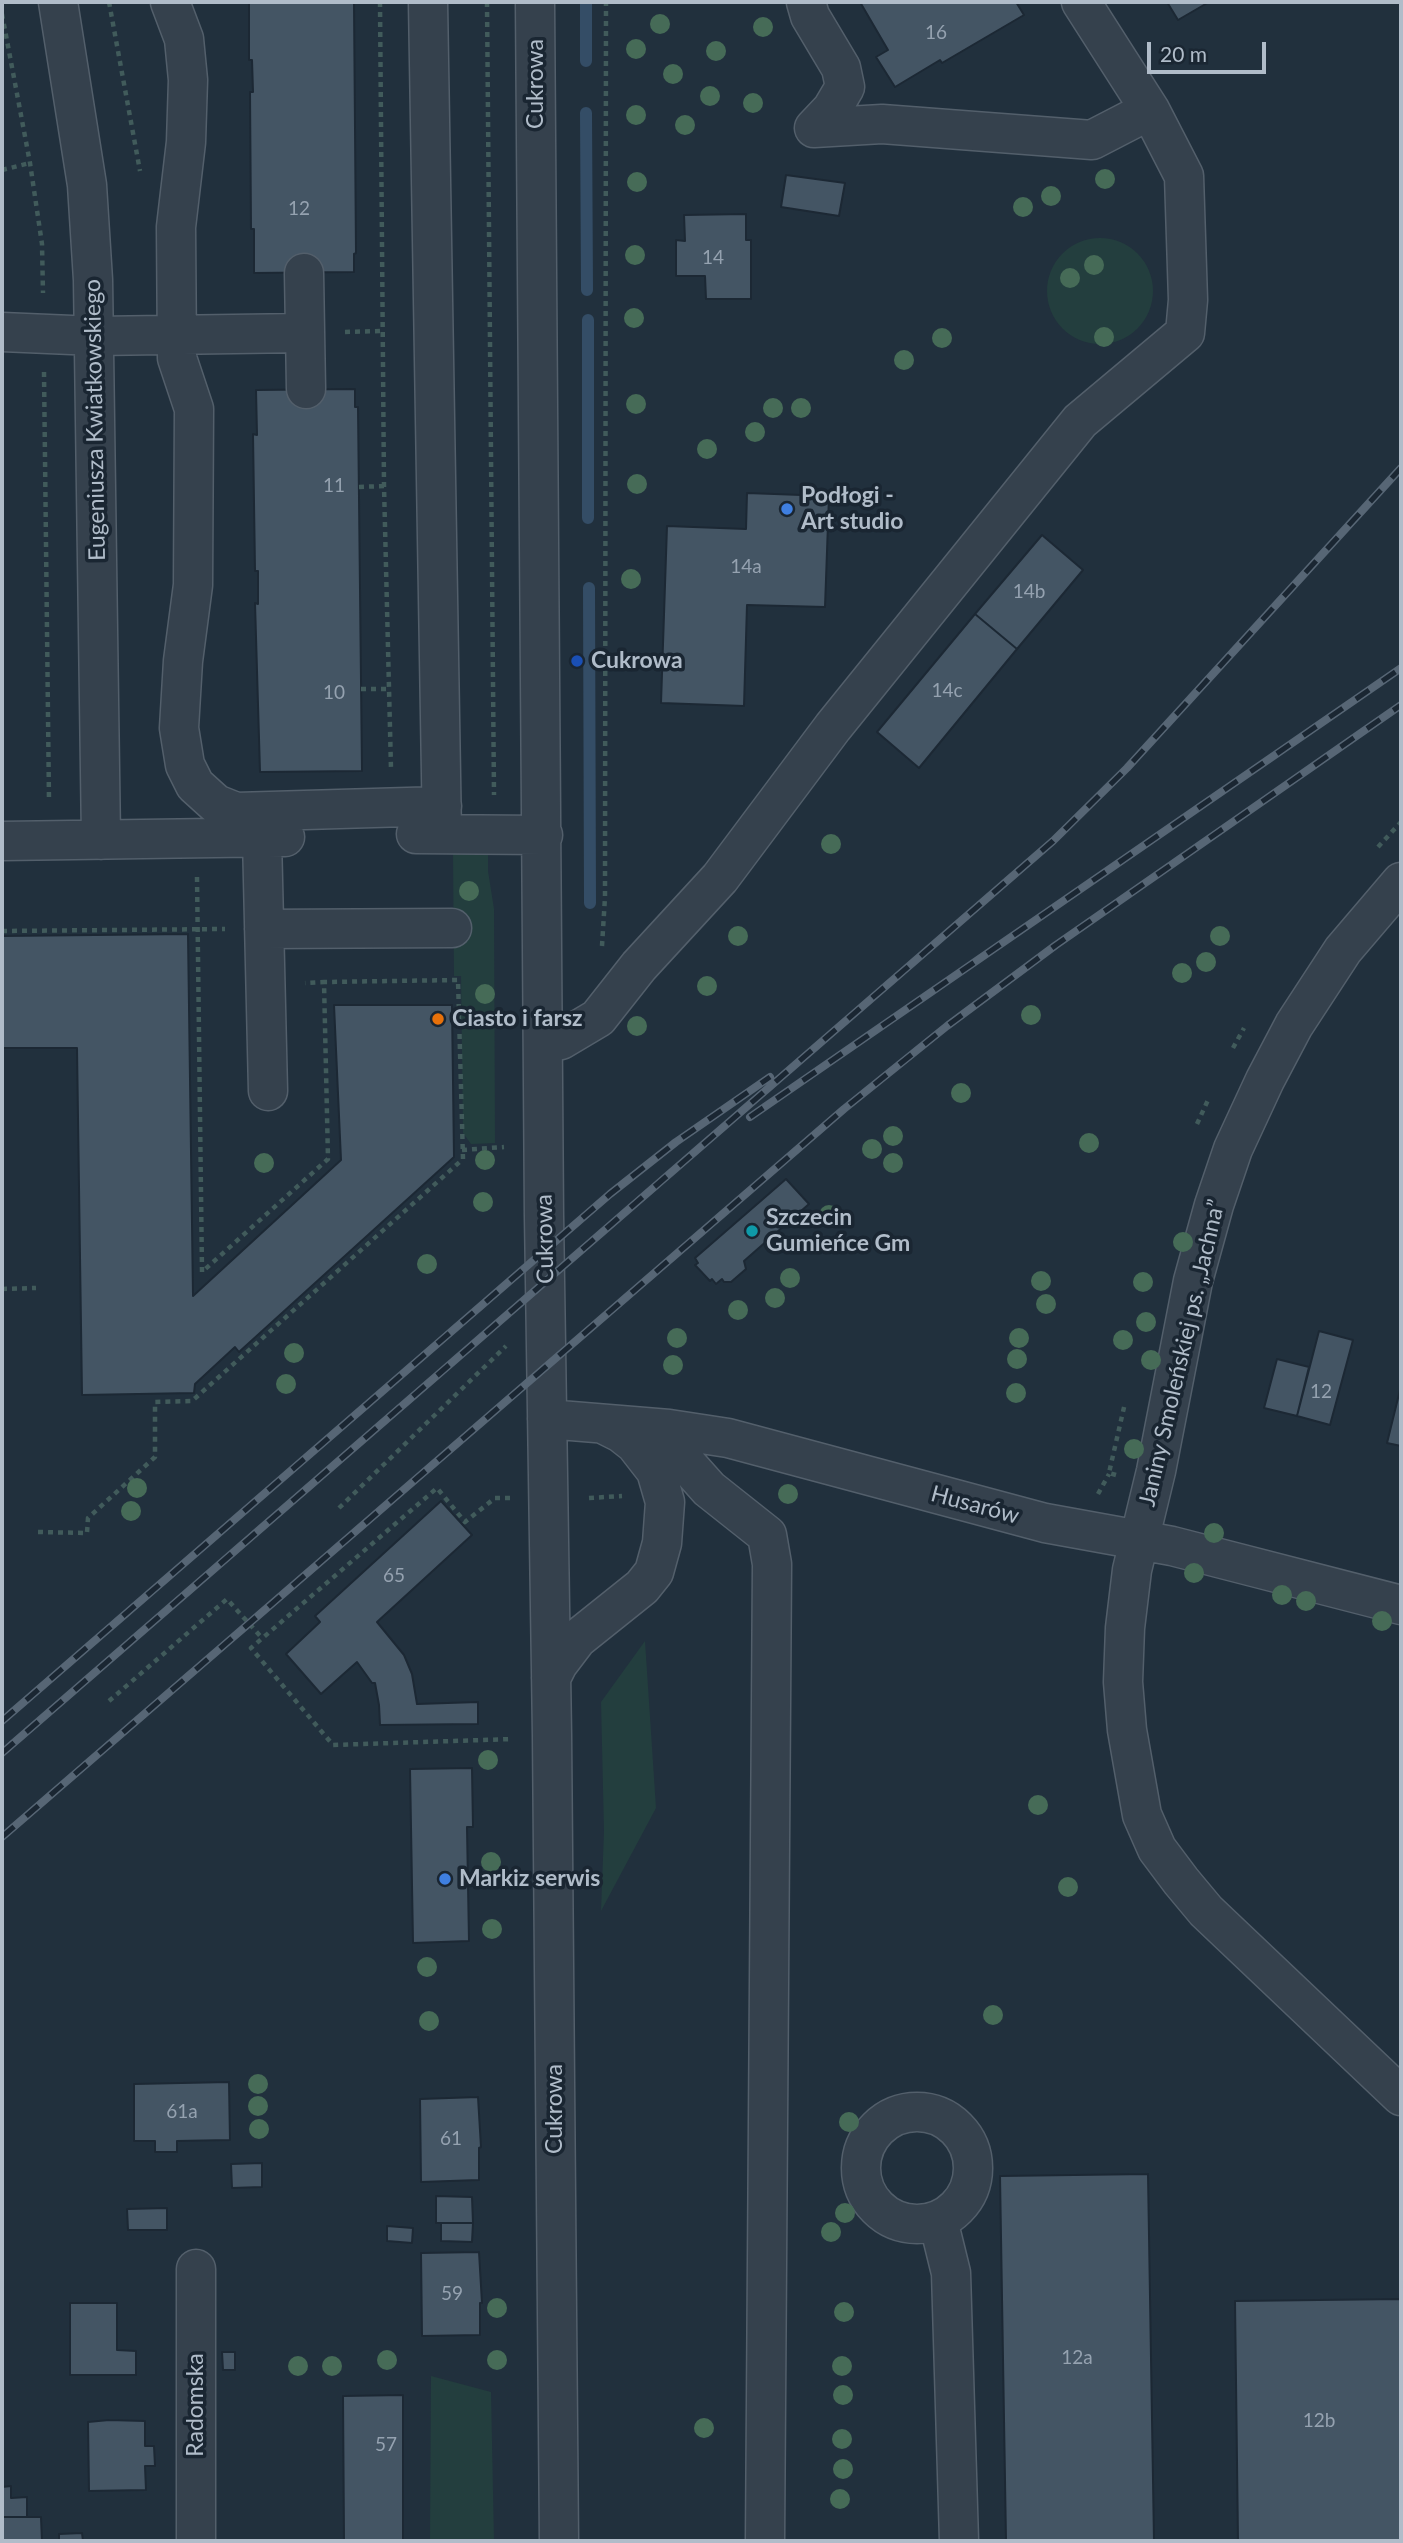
<!DOCTYPE html>
<html>
<head>
<meta charset="utf-8">
<style>
	body { margin:0 }
	#map { position:relative; width:1403px; height:2543px; overflow:hidden; background:#21303d; font-family:Lato,sans-serif }
	canvas { display:block }
	.frame { position:absolute; inset:0; border:4px solid #b0bcc9; pointer-events:none }
	.scale { position:absolute; left:1147px; top:42px; width:119px; height:32px; box-sizing:border-box; border:4px solid #b0bcc9; border-top:0; padding-left:9px; font-size:21px; line-height:24px; white-space:nowrap; color:#b0bcc9; -webkit-text-stroke:5px #1a2632; paint-order:stroke }
</style>
</head>
<body>
<div id="map">
<canvas width="1403" height="2543"></canvas>
<div class="frame"></div>
<div class="scale">20 m</div>
</div>
<script>
const c = document.querySelector('canvas').getContext('2d');
c.lineJoin = 'round';
function fill(path, color) {
  c.fillStyle = color;
  c.fill(path, 'evenodd');
}
function toPath(rows) {
  const path = new Path2D();
  for (const r of rows) {
    if (r.length === 3) {
      path.moveTo(r[0] + r[2], r[1]);
      path.arc(r[0], r[1], r[2], 0, 2 * Math.PI);
      continue;
    }
    path.moveTo(r[0], r[1]);
    for (let i = 2; i < r.length; i += 2) path.lineTo(r[i], r[i + 1]);
  }
  return path;
}
function stroke(path, color, width, dash) {
  c.strokeStyle = color;
  c.lineWidth = width;
  c.lineCap = dash ? 'butt' : 'round';
  c.setLineDash(dash || []);
  c.stroke(path);
}
function write(font, color, halo, rows, align = 'center') {
  c.font = font + ' Lato,sans-serif';
  c.lineWidth = 7;
  c.setLineDash([]);
  c.textBaseline = 'middle';
  c.strokeStyle = halo;
  c.fillStyle = color;
  for (const [text, x, y, turn = 0] of rows) {
    c.save();
    c.translate(x, y);
    c.rotate((+turn || 0) * Math.PI / 180);
    c.textAlign = isNaN(turn) ? turn : align;
    if (halo) c.strokeText(text, 0, 0);
    c.fillText(text, 0, 0);
    c.restore();
  }
}
fill(toPath([
	[1100,291,53],
	[488,852,488,871,494,909,495,1143,471,1144,463,1133,461,976,454,976,453,853],
	[645,1641,656,1808,601,1911,604,1831,601,1702],
	[431,2376,491,2392,494,2541,430,2541]
]), '#233e3e');
stroke(toPath([
	[586,2,586,61],
	[586,113,587,290],
	[588,518,588,320],
	[589,588,590,903]
]), '#344d66', 12);
const building = toPath([
	[249,2,354,2,356,253,354,254,354,272,254,273,254,229,251,229,250,92,253,92,252,60,249,60,249,2],
	[860,2,1016,2,1024,15,942,63,940,60,895,87,876,57,888,50,860,2],
	[1167,2,1209,2,1178,20,1167,2],
	[786,175,845,183,839,216,781,207,786,175],
	[746,214,746,240,751,240,751,299,706,299,705,276,676,276,676,240,685,241,684,215,746,214],
	[355,389,355,407,358,407,362,771,260,772,255,603,258,604,258,571,255,571,253,434,257,435,256,390,355,389],
	[747,493,829,496,825,607,747,605,744,706,661,703,667,526,746,529,747,493],
	[1042,535,1083,570,1017,649,975,614,1042,535],
	[975,614,1017,649,919,768,877,732,975,614],
	[188,934,193,1296,341,1160,334,1005,452,1005,454,1157,239,1352,235,1347,195,1384,194,1393,82,1395,77,1048,2,1048,2,936,188,934],
	[786,1179,809,1204,744,1261,746,1269,731,1282,724,1282,722,1279,716,1284,712,1279,710,1281,695,1265,698,1263,695,1258,786,1179],
	[1319,1331,1353,1340,1330,1425,1297,1416,1319,1331],
	[1277,1359,1309,1367,1297,1416,1264,1408,1277,1359],
	[1401,1386,1401,1446,1387,1443,1401,1386],
	[441,1501,472,1535,377,1622,404,1655,412,1674,417,1704,478,1702,478,1724,380,1725,379,1705,375,1683,372,1683,357,1662,321,1694,286,1654,320,1622,315,1616,441,1501],
	[472,1768,473,1827,467,1827,469,1941,413,1943,410,1769,472,1768],
	[229,2082,230,2140,177,2141,177,2152,155,2152,155,2141,134,2141,134,2084,229,2082],
	[478,2097,481,2147,479,2148,479,2180,421,2182,420,2099,478,2097],
	[262,2163,262,2187,232,2188,231,2164,262,2163],
	[1148,2174,1154,2541,1006,2541,1000,2176,1148,2174],
	[436,2196,472,2197,473,2223,436,2223,436,2196],
	[167,2208,167,2230,128,2230,127,2209,167,2208],
	[441,2223,473,2223,472,2242,441,2241,441,2223],
	[387,2226,413,2228,412,2243,387,2241,387,2226],
	[479,2252,482,2303,480,2303,480,2335,422,2336,421,2253,479,2252],
	[1401,2299,1401,2541,1238,2541,1235,2301,1401,2299],
	[70,2303,117,2303,117,2350,136,2351,136,2375,70,2375,70,2303],
	[222,2352,235,2352,235,2370,223,2370,222,2352],
	[403,2395,403,2541,344,2541,343,2396,403,2395],
	[109,2420,145,2421,145,2446,154,2446,155,2466,145,2466,146,2490,89,2491,88,2422,109,2420],
	[11,2486,11,2498,27,2497,27,2517,2,2517,2,2487,11,2486],
	[2,2517,41,2517,42,2541,2,2541,2,2517],
	[82,2533,83,2541,59,2541,59,2534,82,2533]
]);
fill(building, '#445564');
stroke(building, '#1c2834', 2);
const minor = toPath([
	[58,2,87,185,93,280,101,840],
	[170,2,184,39,188,80,186,142,176,227,177,358,194,409,193,585,183,661,179,728,185,765,195,785,216,804,236,812,442,806],
	[428,2,442,834],
	[535,2,544,1216,552,1736,559,2541],
	[806,2,810,16,841,68,845,87,832,109,814,128,882,124,1092,140,1150,110],
	[304,273,306,389],
	[2,332,95,336,303,333],
	[416,834,543,835],
	[262,838,268,1091],
	[2,841,285,837],
	[1401,882,1343,950,1294,1025,1265,1080,1233,1149,1214,1205,1193,1281,1156,1471,1132,1570,1125,1628,1123,1682,1127,1730,1142,1815,1157,1849,1181,1881,1206,1911,1401,2096],
	[264,929,452,928],
	[543,1044,561,1040,598,1018,639,966,720,878,833,727,1080,421,1185,333,1188,300,1184,176,1150,110,1081,2],
	[547,1419,669,1429,728,1438,1045,1523,1172,1546,1401,1605],
	[669,1429,684,1461,709,1489,767,1535,772,1564,765,2541],
	[551,1678,558,1664,577,1639,642,1587,654,1572,662,1543,665,1502,656,1471,635,1444,621,1433,603,1424],
	[917,2168,56],
	[938,2220,951,2273,959,2541],
	[196,2269,196,2541]
]);
stroke(minor, '#535f6b', 41);
stroke(toPath([
	[109,2,140,171],
	[380,2,384,486,391,769],
	[487,2,494,795],
	[2,14,30,163,42,244,43,293],
	[2,170,30,163],
	[345,332,382,331],
	[44,372,49,801],
	[359,487,384,486],
	[361,689,389,689],
	[1378,847,1401,822],
	[197,877,202,1272,328,1159,324,982,305,983],
	[2,931,225,929],
	[602,946,605,897,606,2],
	[1233,1048,1244,1028],
	[1197,1124,1208,1100],
	[462,1150,504,1147],
	[2,1289,36,1288],
	[1116,1475,1109,1473,1125,1403],
	[1098,1494,1109,1474],
	[510,1498,495,1498,465,1522,437,1488,251,1648,333,1745,513,1739],
	[589,1498,622,1496],
	[339,1508,506,1346],
	[38,1532,87,1533,88,1518,155,1457,155,1402,192,1401,463,1159,458,980,324,982],
	[109,1701,227,1599,262,1638]
]), '#415b5b', 4.5, [5, 5]);
stroke(minor, '#35414d', 38);
const rail = toPath([
	[750,1117,1401,668],
	[2,1721,610,1194,676,1142,770,1077],
	[2,1753,1053,841,1127,768,1401,468],
	[2,1837,844,1109,947,1026,1056,945,1401,705]
]);
stroke(rail, '#576675', 8);
stroke(rail, '#1a2632', 5, [16]);
c.fillStyle = '#466b57';
for (const [x, y] of [
	[660,24],
	[763,27],
	[636,49],
	[716,51],
	[673,74],
	[710,96],
	[753,103],
	[636,115],
	[685,125],
	[1105,179],
	[637,182],
	[1051,196],
	[1023,207],
	[635,255],
	[1094,265],
	[1070,278],
	[634,318],
	[1104,337],
	[942,338],
	[904,360],
	[636,404],
	[773,408],
	[801,408],
	[755,432],
	[707,449],
	[637,484],
	[631,579],
	[831,844],
	[469,891],
	[738,936],
	[1220,936],
	[1206,962],
	[1182,973],
	[707,986],
	[485,994],
	[1031,1015],
	[637,1026],
	[961,1093],
	[893,1136],
	[1089,1143],
	[872,1149],
	[485,1160],
	[264,1163],
	[893,1163],
	[483,1202],
	[829,1215],
	[1183,1242],
	[427,1264],
	[790,1278],
	[1041,1281],
	[1143,1282],
	[775,1298],
	[1046,1304],
	[738,1310],
	[1146,1322],
	[677,1338],
	[1019,1338],
	[1123,1340],
	[294,1353],
	[1017,1359],
	[1151,1360],
	[673,1365],
	[286,1384],
	[1016,1393],
	[1134,1449],
	[137,1488],
	[788,1494],
	[131,1511],
	[1214,1533],
	[1194,1573],
	[1282,1595],
	[1306,1601],
	[1382,1621],
	[488,1760],
	[1038,1805],
	[491,1862],
	[1068,1887],
	[492,1929],
	[427,1967],
	[993,2015],
	[429,2021],
	[258,2084],
	[258,2106],
	[849,2122],
	[259,2129],
	[845,2213],
	[831,2232],
	[497,2308],
	[844,2312],
	[387,2360],
	[497,2360],
	[298,2366],
	[332,2366],
	[842,2366],
	[843,2395],
	[704,2428],
	[842,2439],
	[843,2469],
	[840,2499]
]) {
  c.beginPath();
  c.arc(x, y, 10, 0, 2 * Math.PI);
  c.fill();
}
for (const [x, y, r, color] of [
	[787,509,7,"#3f7fe0"],
	[577,661,7,"#1a4fb4"],
	[438,1019,7,"#e8710a"],
	[752,1231,7,"#0f9aa8"],
	[445,1879,7,"#3f7fe0"]
]) {
  const dot = new Path2D();
  dot.arc(x, y, r, 0, 2 * Math.PI);
  c.fillStyle = color;
  c.fill(dot);
  stroke(dot, '#1a2632', 2.5);
}
write('19px', '#95a2b0', null, [
	["16",936,33],
	["12",299,209],
	["14",713,258],
	["11",334,486],
	["14a",746,567],
	["14b",1029,592],
	["14c",947,691],
	["10",334,693],
	["12",1321,1392],
	["65",394,1576],
	["61a",182,2112],
	["61",451,2139],
	["59",452,2294],
	["12a",1077,2358],
	["12b",1319,2421],
	["57",386,2445]
]);
write('23px', '#b0bcc9', '#1a2632', [
	["Cukrowa",536,84,-90],
	["Eugeniusza Kwiatkowskiego",95,420,-91],
	["Cukrowa",545,1239,-91],
	["Janiny Smoleńskiej ps. „Jachna”",1182,1353,-77],
	["Husarów",975,1505,15],
	["Cukrowa",555,2109,-90],
	["Radomska",196,2405,-90]
]);
write('bold 23px', '#b0bcc9', '#1a2632', [
	["Podłogi -",801,496],
	["Art studio",801,522],
	["Cukrowa",591,661],
	["Ciasto i farsz",452,1019],
	["Szczecin",766,1218],
	["Gumieńce Gm",766,1244],
	["Markiz serwis",459,1879]
], 'left');
</script>
</body>
</html>
